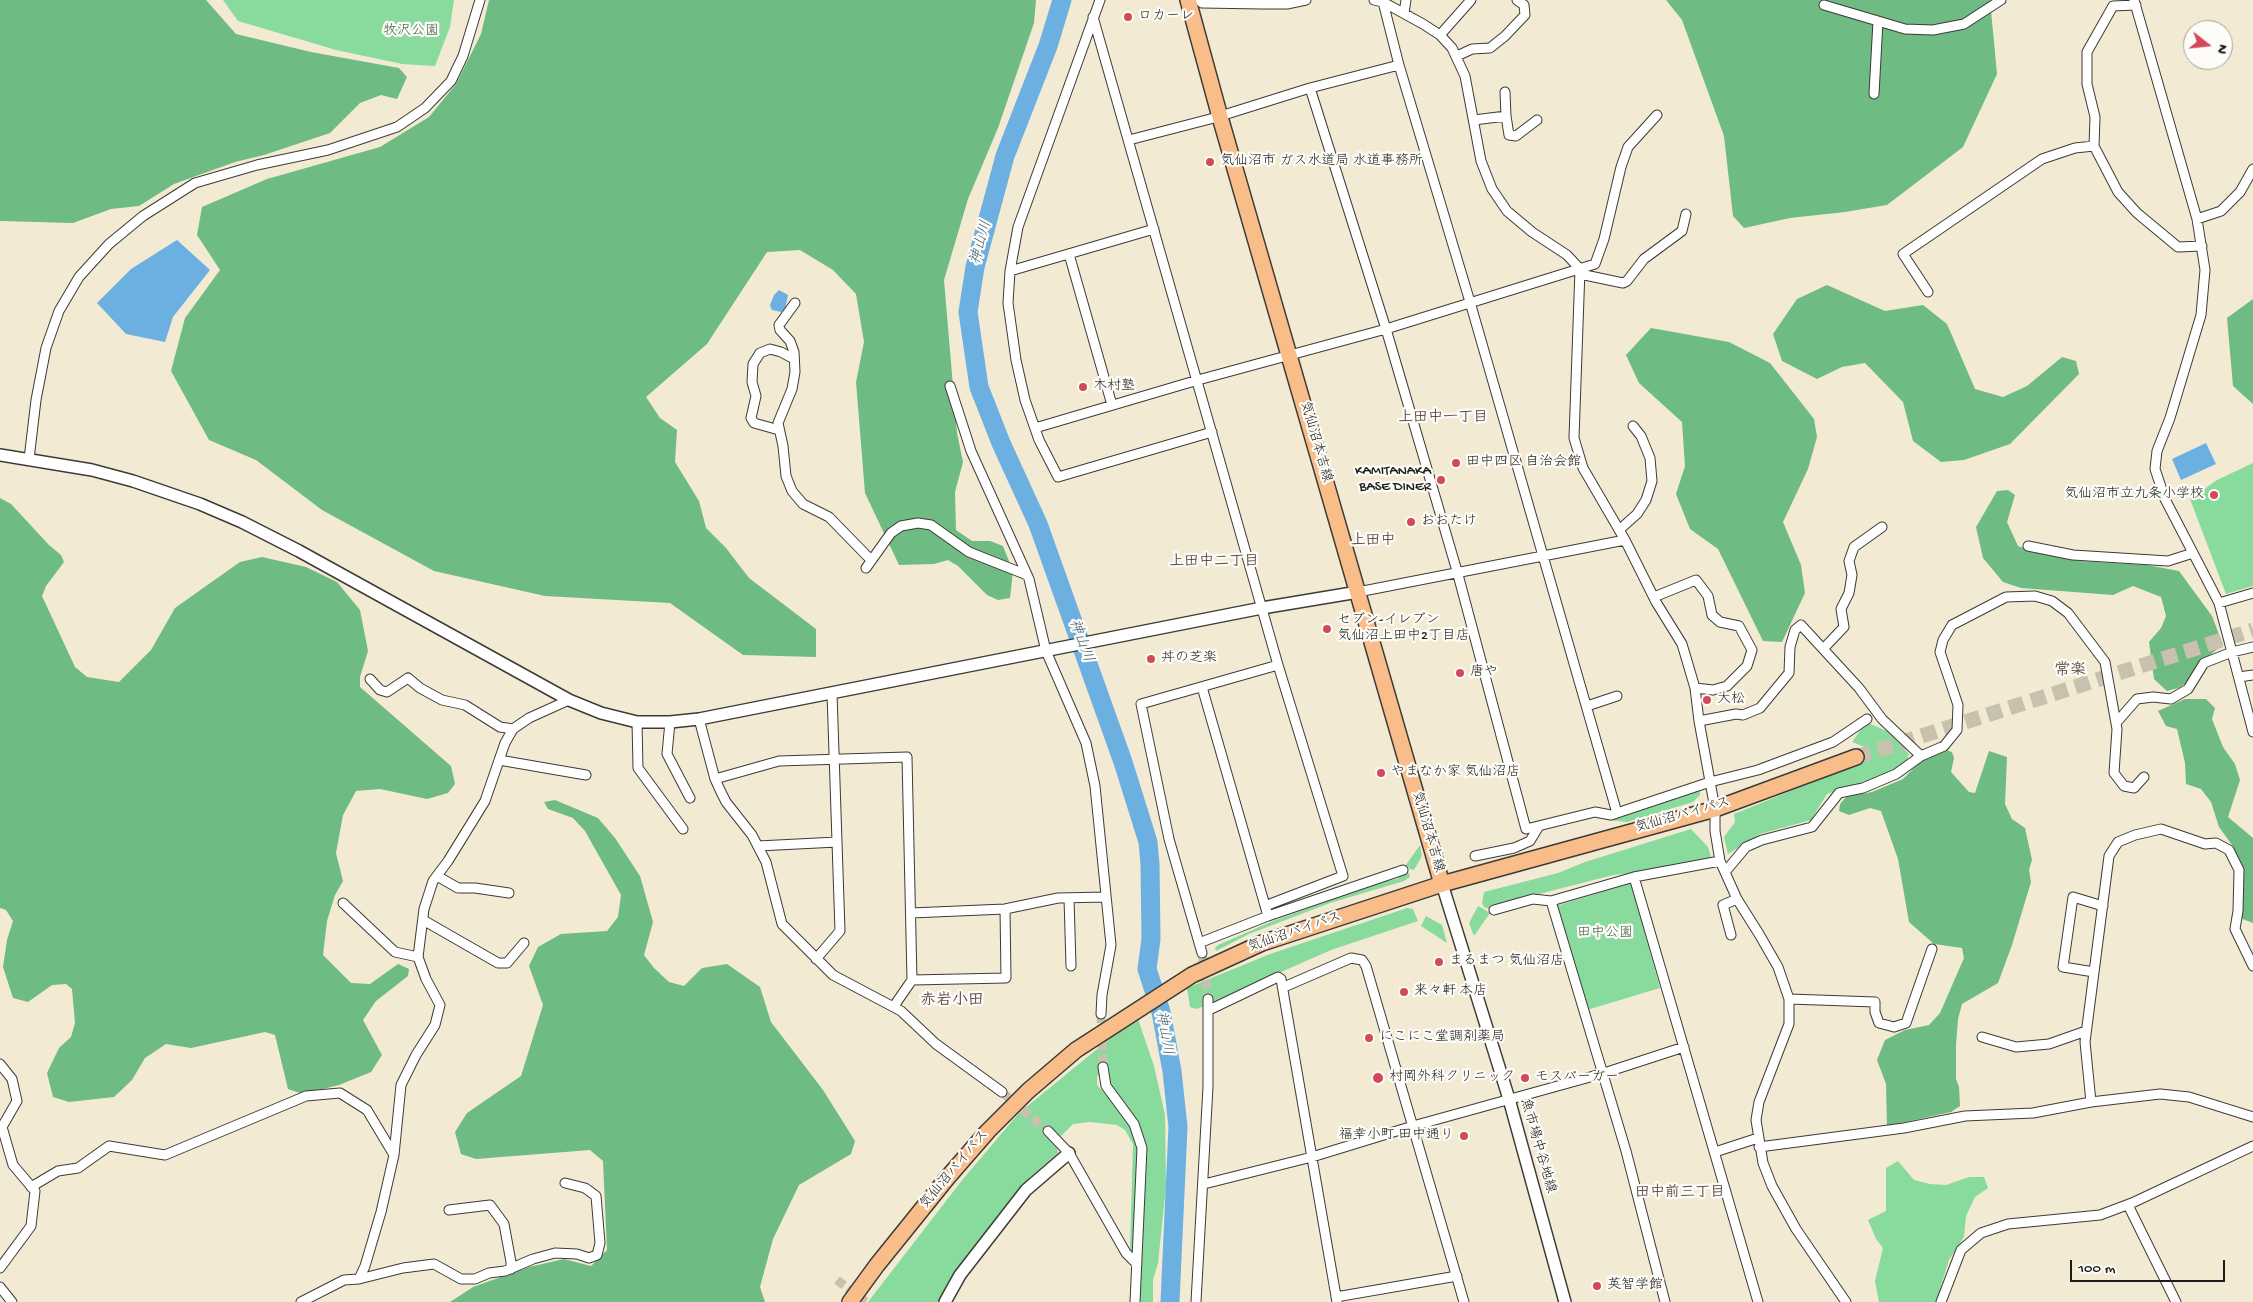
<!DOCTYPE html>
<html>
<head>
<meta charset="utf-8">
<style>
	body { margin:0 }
	#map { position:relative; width:2253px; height:1302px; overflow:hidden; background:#f3ead3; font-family:"Gochi Hand",sans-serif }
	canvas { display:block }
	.north { position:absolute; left:2183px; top:20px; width:50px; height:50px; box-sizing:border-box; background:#fdfcf7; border:1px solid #a3a29f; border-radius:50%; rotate:106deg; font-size:14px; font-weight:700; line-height:20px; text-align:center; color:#1c1c1c }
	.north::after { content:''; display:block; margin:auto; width:18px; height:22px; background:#d1495b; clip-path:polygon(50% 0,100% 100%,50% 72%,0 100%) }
	.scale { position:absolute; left:2070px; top:1260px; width:155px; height:22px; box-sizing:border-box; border:2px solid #1c1c1c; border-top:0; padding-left:6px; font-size:15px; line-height:18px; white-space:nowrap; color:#1c1c1c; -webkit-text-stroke:4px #fdfcf7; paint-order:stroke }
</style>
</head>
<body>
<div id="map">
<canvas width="2253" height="1302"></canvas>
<div class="north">N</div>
<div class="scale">100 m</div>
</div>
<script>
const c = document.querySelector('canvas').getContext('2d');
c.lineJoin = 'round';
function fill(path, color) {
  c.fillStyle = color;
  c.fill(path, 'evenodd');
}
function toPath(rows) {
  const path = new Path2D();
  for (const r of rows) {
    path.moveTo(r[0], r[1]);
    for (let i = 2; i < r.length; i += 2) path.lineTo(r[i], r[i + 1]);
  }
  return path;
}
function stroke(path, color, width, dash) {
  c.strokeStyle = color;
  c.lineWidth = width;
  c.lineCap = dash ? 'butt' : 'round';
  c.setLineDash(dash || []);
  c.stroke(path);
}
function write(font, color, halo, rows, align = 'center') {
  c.font = font + ' "Gochi Hand","Klee One",sans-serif';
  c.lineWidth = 4.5;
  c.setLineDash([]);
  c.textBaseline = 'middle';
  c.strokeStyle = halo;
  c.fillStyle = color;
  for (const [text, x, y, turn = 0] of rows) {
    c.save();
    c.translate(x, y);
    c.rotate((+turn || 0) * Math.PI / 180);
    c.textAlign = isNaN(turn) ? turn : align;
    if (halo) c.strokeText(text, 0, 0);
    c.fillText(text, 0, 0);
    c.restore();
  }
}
fill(toPath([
	[223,0,454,0,450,27,435,66,402,64,336,50,238,21],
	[2253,463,2253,586,2226,594,2190,499,2217,480],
	[1866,722,1889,732,1909,754,1904,768,1827,794,1811,820,1760,834,1728,854,1724,837,1735,822,1734,814,1835,773,1855,767,1867,759,1867,748,1852,742],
	[1700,791,1700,795,1693,802,1627,822,1608,820,1693,792],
	[1691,829,1708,847,1711,857,1705,859,1636,873,1613,875,1496,905,1490,909,1484,907,1482,903,1484,892,1558,873,1585,862],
	[1420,845,1422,856,1414,870,1410,869,1406,865],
	[1406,872,1409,873,1410,877,1404,881,1330,903,1249,934,1216,951,1215,948,1218,945,1273,921,1345,895,1346,892,1376,883,1397,879],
	[1631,883,1660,988,1587,1010,1556,906],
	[1478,906,1490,913,1474,936,1469,923],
	[1407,908,1413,909,1418,921,1331,950,1197,1009,1190,1007,1187,988,1270,954],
	[1426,916,1442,925,1447,943,1421,926],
	[1138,1019,1154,1066,1165,1115,1166,1186,1158,1263,1153,1280,1153,1302,1137,1302,1144,1144,1106,1074,1102,1071,1097,1077,1097,1085,1129,1120,1137,1140,1139,1164,1134,1255,1130,1255,1130,1250,1133,1144,1125,1130,1117,1125,1090,1122,1073,1124,1061,1136,1049,1126,1043,1134,1057,1148,1058,1153,1030,1177,967,1256,947,1285,940,1302,868,1302,963,1179,1019,1113,1113,1036],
	[1898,1161,1914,1180,1930,1184,1946,1185,1969,1177,1984,1177,1988,1188,1975,1197,1966,1216,1964,1237,1949,1260,1936,1302,1879,1302,1875,1281,1883,1248,1876,1239,1868,1220,1886,1211,1886,1168]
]), '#88db9d');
fill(toPath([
	[0,0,206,0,236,34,311,52,399,68,407,77,397,99,381,95,360,103,330,133,264,155,235,162,174,184,139,206,111,209,73,223,0,221],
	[489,0,1036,0,1034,23,998,128,968,199,944,280,957,433,963,462,955,492,956,530,972,541,990,541,1003,546,1013,571,1010,598,998,600,987,595,958,566,948,560,934,564,899,565,865,493,856,382,864,342,856,294,833,270,800,250,767,252,707,344,646,397,660,418,677,430,675,462,699,501,706,528,726,548,749,578,816,629,816,657,743,655,670,603,545,596,434,571,322,510,256,460,209,440,171,371,185,318,220,270,197,235,202,207,267,179,380,147,429,117,456,84,481,34],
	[1666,0,1990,0,1997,74,1963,147,1887,205,1845,212,1790,218,1744,228,1733,216,1724,136,1682,20],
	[1827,285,1885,311,1923,305,1947,324,1975,389,2003,397,2027,386,2062,357,2076,361,2079,374,2010,444,1964,460,1941,462,1913,441,1903,402,1865,363,1842,367,1817,379,1782,361,1773,334,1797,299],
	[2253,299,2253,404,2233,386,2227,318],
	[1651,328,1729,342,1770,363,1814,419,1817,437,1808,469,1783,522,1801,565,1805,593,1782,642,1763,641,1718,549,1690,529,1676,494,1685,466,1682,422,1639,383,1626,355],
	[2008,490,2015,495,2007,522,2018,546,2034,552,2079,561,2147,565,2179,571,2212,616,2223,645,2198,664,2188,682,2178,688,2167,691,2154,679,2149,642,2161,628,2166,616,2161,597,2133,586,2113,595,2021,588,2003,582,1983,558,1976,527,1997,491],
	[0,498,11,504,49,545,61,555,64,562,46,586,42,596,75,667,87,677,119,682,151,650,175,608,240,562,262,557,306,567,337,582,360,610,368,651,360,677,360,687,451,766,455,784,448,793,427,799,380,789,356,791,343,815,336,853,343,881,335,895,327,921,323,955,351,983,370,984,398,964,409,969,408,976,376,1001,363,1020,382,1055,371,1072,339,1085,303,1094,288,1089,275,1035,265,1032,191,1048,166,1044,145,1058,132,1080,114,1097,69,1102,53,1097,47,1073,59,1048,71,1037,75,1023,72,989,66,984,52,985,28,1002,13,998,3,967,7,940,13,921,6,910,0,908],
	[2185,699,2206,699,2215,708,2212,719,2223,747,2235,764,2240,780,2228,817,2253,838,2253,923,2240,918,2244,882,2232,845,2219,827,2211,802,2201,789,2186,784,2185,763,2177,729,2166,726,2158,711],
	[1946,750,1952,752,1954,758,1951,772,1969,792,1975,793,1989,751,2007,757,2005,804,2012,819,2025,828,2032,860,2029,870,2031,882,2012,945,1998,983,1962,1004,1958,1019,1956,1045,1956,1079,1959,1087,1960,1106,1951,1112,1887,1126,1886,1084,1877,1060,1885,1040,1905,1030,1929,1025,1940,1013,1964,958,1962,948,1934,944,1909,922,1898,859,1881,811,1870,808,1849,815,1839,811,1840,804,1846,797,1872,792,1903,779,1921,761],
	[555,800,598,818,615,838,640,876,653,922,644,955,654,968,669,982,684,986,702,968,727,964,760,987,771,1022,823,1090,855,1141,851,1154,799,1185,773,1239,760,1287,765,1302,450,1302,473,1287,529,1267,564,1259,591,1266,607,1250,603,1161,590,1150,476,1159,461,1154,455,1132,467,1113,521,1076,543,1005,529,966,538,947,561,934,607,931,618,917,621,895,585,831,573,818,548,809,544,802]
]), '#6ebb84');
fill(toPath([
	[177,240,210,270,173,317,165,342,126,334,97,303,131,269],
	[779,290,788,295,785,310,781,312,772,310,770,305,774,295],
	[2206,443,2216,464,2181,480,2172,459]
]), '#6cb0e1');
stroke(toPath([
	[1062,0,1048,46,1005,156,975,267,968,312,979,387,1001,443,1038,524,1123,762,1148,842,1150,864,1151,939,1147,969,1161,1012,1172,1071,1178,1127,1170,1302]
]), '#6cb0e1', 19);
stroke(toPath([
	[1202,953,1208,999],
	[1101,1014,1103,1067],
	[1002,1092,1048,1131],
	[837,1280,866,1302]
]), '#c8c1ae', 9, [9, 4.5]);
stroke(toPath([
	[1856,757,2253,630]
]), '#c8c1ae', 15, [15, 8]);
const minor = toPath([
	[1100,0,1018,227,1010,271,1008,303,1016,360,1025,400,1039,440,1058,477,1212,432],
	[1199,0,1202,3,1262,4,1287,4,1306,0],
	[1374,0,1383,2,1423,24,1440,35,1452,48,1465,76,1481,161,1492,189,1507,211,1532,232,1567,255,1580,269,1574,438,1583,468,1625,540,1656,602,1682,644,1695,688,1699,721,1715,809,1715,831,1720,861,1737,899,1759,934,1778,967,1789,999,1789,1024,1759,1102,1756,1120,1763,1163,1772,1186,1796,1229,1846,1302],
	[2134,0,2197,219,2205,270,2201,315,2170,418,2157,451,2155,469,2165,499,2219,603,2253,732],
	[1383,2,1399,65,1470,302,1617,813],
	[1824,5,1878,21,1874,94],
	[2136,5,2113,6,2087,52,2087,84,2095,117,2094,146,2118,192,2137,213,2178,247,2202,246],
	[1404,13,1406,0],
	[1093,17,1278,665,1343,876,1265,906],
	[1878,21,1905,29,1933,30,1964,24,2001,0],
	[1440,35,1471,0],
	[1457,56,1472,49,1490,48,1505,36,1525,15,1524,5,1517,0],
	[1310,88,1386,329,1457,571,1526,829,1595,812,1611,815,1710,782,1758,770,1833,742,1867,719],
	[1505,92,1506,116,1509,135,1516,136,1537,120],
	[1474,120,1506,116],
	[1129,140,1214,118,1310,88,1399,65],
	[2197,219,2221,211,2240,192,2253,169],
	[1069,254,1112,405],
	[1010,271,1154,229],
	[1580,274,1623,283,1627,281,1644,259,1682,231,1686,214],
	[1928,292,1903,254,2042,159,2075,148,2094,146],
	[795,303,779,325,780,330,790,341,794,352,795,372,792,389,778,423,783,446,786,476,792,491,803,504,829,517,871,560],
	[950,386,971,451,1029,579,1046,651,1086,743,1095,786,1111,945,1102,995,1101,1014],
	[1035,428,1198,380,1386,329,1595,264,1604,239,1621,167,1628,147,1657,115],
	[779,430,754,423,751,418,756,396,752,382,753,364,760,353,770,349,781,352,794,359],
	[29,459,36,400,46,348,59,311,79,277,109,244,143,216,195,183,257,165,328,150,397,127,425,108,451,81,463,56,480,0],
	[1619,530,1637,514,1646,500,1652,481,1650,458,1641,436,1633,426],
	[2028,546,2073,555,2168,561,2193,553],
	[866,568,891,533,901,526,918,523,931,525,969,552,1027,575],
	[1358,592,1625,540],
	[1654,597,1696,580,1708,596,1712,615,1720,622,1739,626,1752,650,1747,666,1727,686,1713,690,1695,688],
	[2219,603,2253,593],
	[1823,649,1844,627,1841,609,1849,593,1852,575,1849,561,1854,547,1882,527],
	[2239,677,2253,675],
	[370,679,380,690,387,692,408,678,420,688,442,700,465,705,500,727,513,729],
	[1587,706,1617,696],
	[699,719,715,779,720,790,726,802,752,835,766,862,782,924,833,975,901,1011,936,1044,1002,1092],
	[1699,721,1736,714,1743,715,1760,708,1789,673,1790,647,1795,630,1801,625,1859,688,1882,719,1921,756,1896,774,1863,788,1839,793,1812,827,1762,840,1746,847,1725,872],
	[637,722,638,768,683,829],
	[670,722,667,754,690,798],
	[2116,723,2137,699,2153,697,2171,699,2188,689,2204,663,2232,652,2253,647],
	[1921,756,1944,746,1957,730,1958,705,1940,652,1943,640,1952,625,2006,597,2035,596,2052,601,2068,613,2105,662,2117,729,2114,773,2124,786,2134,788,2144,777],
	[499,760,586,775],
	[715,779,779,761,907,757,912,980,894,1006],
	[758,846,837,842],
	[1475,856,1514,848,1530,841,1539,826],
	[1720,861,1634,877,1758,1302],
	[437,876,458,888,475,888,509,893],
	[1634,877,1551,901,1626,1151,1665,1302],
	[1069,898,1071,966],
	[343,903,395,952,418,957],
	[1494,910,1533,899,1551,901],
	[911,913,1005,909,1058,898,1106,897],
	[1268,916,1403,870],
	[423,920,498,963,507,963,524,943],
	[1731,935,1723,905,1737,899],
	[1199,943,1268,916,1202,687],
	[1202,953,1169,839,1141,704,1278,665],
	[816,959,840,931,832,693],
	[2094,972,2063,967,2073,897,2103,906],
	[912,980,1006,978,1005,909],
	[1284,987,1351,958,1362,960,1366,966,1464,1302],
	[1789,999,1875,1002,1875,1012,1879,1023,1894,1027,1906,1023,1932,949],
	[1209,1010,1278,977,1281,979,1337,1302],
	[1982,1037,2016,1047,2049,1044,2086,1031],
	[0,1064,12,1079,17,1101,2,1127,13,1165,35,1191,31,1226,0,1268],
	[1103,1067,1106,1086,1134,1124,1142,1148,1135,1302],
	[2091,1102,2085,1042,2109,856,2118,842,2135,835,2161,829,2205,844,2216,843,2229,850,2239,870,2238,911,2235,929,2253,966],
	[1048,1131,1069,1153,1126,1253,1137,1264],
	[1759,1147,1904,1128,1965,1116,2033,1113,2091,1102,2160,1094,2189,1097,2253,1117],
	[1715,1152,1758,1138],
	[1204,1184,1312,1157,1413,1126,1601,1074,1684,1047],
	[31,1187,58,1171,78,1168,109,1146,165,1155,306,1096,340,1093,367,1110,394,1155],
	[2128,1205,2176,1302],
	[449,1210,490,1205,504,1224,511,1262,511,1269],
	[359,1279,403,1268,434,1264,461,1279,475,1279,489,1273,505,1271,533,1259,555,1253,577,1254,589,1258,597,1255,600,1243,596,1196,585,1188,565,1183],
	[0,1287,12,1302],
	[1336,1297,1457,1276],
	[301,1302,344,1280,359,1279,365,1266,381,1212,394,1155,401,1085,416,1055,435,1025,440,1005,426,979,418,957,424,909,433,881,448,861,485,801,505,743,513,729,529,718,569,700],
	[1196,1302,1208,1087,1208,999],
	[1941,1302,1961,1250,1981,1233,2008,1224,2100,1215,2132,1203,2253,1146]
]);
const tertiary = toPath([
	[0,455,92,470,133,481,200,504,242,522,299,551,569,700,601,713,637,722,670,722,699,719,1262,608,1358,592],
	[1442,884,1509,1099,1565,1302],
	[945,1302,960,1275,1026,1190,1069,1153]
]);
const primary = toPath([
	[1188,0,1220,117,1442,884]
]);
const trunk = toPath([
	[850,1302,877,1265,948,1177,988,1131,1028,1091,1076,1050,1192,975,1262,943,1442,884,1715,809,1856,757]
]);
stroke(minor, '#3c3b37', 11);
stroke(tertiary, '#3c3b37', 14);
stroke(primary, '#3c3b37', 18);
stroke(trunk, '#3c3b37', 18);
stroke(minor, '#fff', 9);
stroke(tertiary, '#fff', 11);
stroke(primary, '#f8bd89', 15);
stroke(trunk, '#f8bd89', 15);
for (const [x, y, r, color] of [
	[1128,17,5,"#d1495b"],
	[1210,162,5,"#d1495b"],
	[1083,387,5,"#d1495b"],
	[1456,463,5,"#d1495b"],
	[1441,480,5,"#d1495b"],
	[2214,495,5,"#d1495b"],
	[1411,522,5,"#d1495b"],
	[1327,629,5,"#d1495b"],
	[1151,659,5,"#d1495b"],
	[1460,673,5,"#d1495b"],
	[1707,700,5,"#d1495b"],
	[1381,773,5,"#d1495b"],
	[1439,962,5,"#d1495b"],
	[1404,992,5,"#d1495b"],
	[1369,1038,5,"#d1495b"],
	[1378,1078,6,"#d1495b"],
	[1525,1078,5,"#d1495b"],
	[1464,1136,5,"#d1495b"],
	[1597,1286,5,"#d1495b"]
]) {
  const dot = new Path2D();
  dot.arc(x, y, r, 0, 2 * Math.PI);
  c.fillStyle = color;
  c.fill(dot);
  stroke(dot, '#fdfcf7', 2);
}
write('14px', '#1c1c1c', '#fdfcf7', [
	["ロカーレ",1138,17],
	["気仙沼市 ガス水道局 水道事務所",1220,162],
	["木村塾",1093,387],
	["田中四区 自治会館",1466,463],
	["KAMITANAKA",1431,472,"right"],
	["BASE DINER",1431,488,"right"],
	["気仙沼市立九条小学校",2204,495,"right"],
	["おおたけ",1421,522],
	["セブン-イレブン",1337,621],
	["気仙沼上田中2丁目店",1337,637],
	["丼の芝楽",1161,659],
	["唐や",1470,673],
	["大松",1717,700],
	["やまなか家 気仙沼店",1391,773],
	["まるまつ 気仙沼店",1449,962],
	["来々軒 本店",1414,992],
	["にこにこ堂調剤薬局",1379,1038],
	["村岡外科クリニック",1389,1078],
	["モスバーガー",1535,1078],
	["福幸小町 田中通り",1454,1136,"right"],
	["英智学館",1607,1286]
], 'left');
write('14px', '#425f49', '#fdfcf7', [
	["牧沢公園",411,32],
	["田中公園",1605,934]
]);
write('14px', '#1c1c1c', '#fdfcf7', [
	["気仙沼本吉線",1315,442,74],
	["気仙沼バイパス",1683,816,-16],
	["気仙沼本吉線",1427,832,74],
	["気仙沼バイパス",1295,933,-19],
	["魚市場中谷地線",1537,1146,74],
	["気仙沼バイパス",955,1170,-50]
]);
write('italic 15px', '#405f75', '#fdfcf7', [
	["神山川",982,243,-75],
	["神山川",1080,641,70],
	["神山川",1163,1033,80]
]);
write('bold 15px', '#634e4d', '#fdfcf7', [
	["上田中一丁目",1443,419],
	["上田中",1373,542],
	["上田中二丁目",1214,563],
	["田中前三丁目",1680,1194]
]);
write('bold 16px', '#634e4d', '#fdfcf7', [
	["常楽",2070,672],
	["赤岩小田",952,1002]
]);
</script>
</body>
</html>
